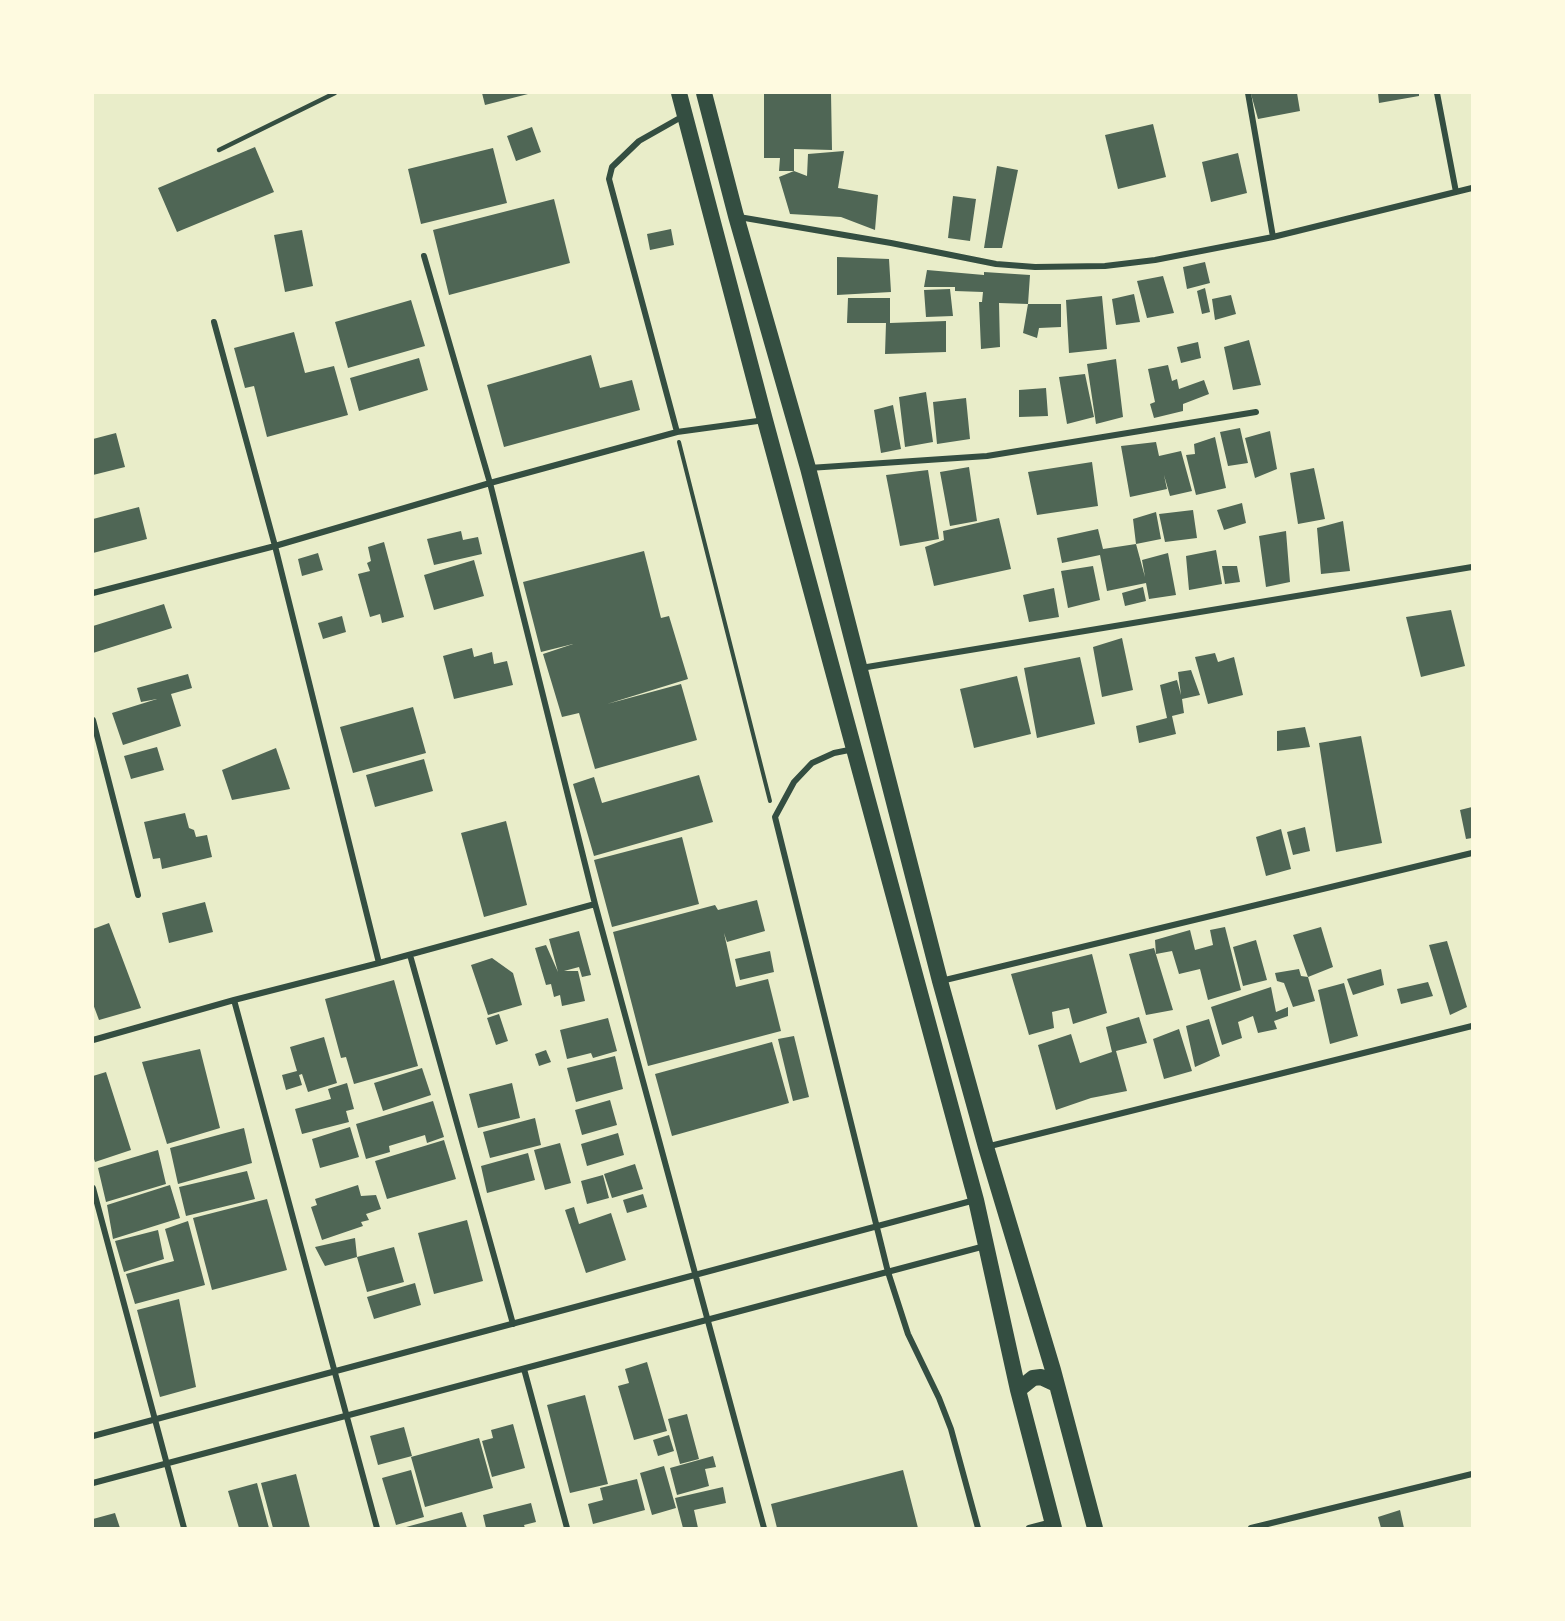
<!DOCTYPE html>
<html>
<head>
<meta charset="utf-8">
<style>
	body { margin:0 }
	#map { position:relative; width:1565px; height:1621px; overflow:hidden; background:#e9edc9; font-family:Lato,sans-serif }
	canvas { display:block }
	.frame { position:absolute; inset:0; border:94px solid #fefae0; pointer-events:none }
</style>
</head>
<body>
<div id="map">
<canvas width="1565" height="1621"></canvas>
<div class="frame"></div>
</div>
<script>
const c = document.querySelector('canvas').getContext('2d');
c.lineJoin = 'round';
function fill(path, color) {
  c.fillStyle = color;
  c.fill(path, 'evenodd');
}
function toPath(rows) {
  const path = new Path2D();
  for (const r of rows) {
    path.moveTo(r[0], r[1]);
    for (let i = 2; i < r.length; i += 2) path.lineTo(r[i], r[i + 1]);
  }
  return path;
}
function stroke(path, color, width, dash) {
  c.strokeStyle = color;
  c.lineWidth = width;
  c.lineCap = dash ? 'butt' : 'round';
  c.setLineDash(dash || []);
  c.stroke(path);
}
fill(toPath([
	[482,93,528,93,528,94,485,105],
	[764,93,831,93,832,150,794,149,794,171,807,176,808,154,844,151,838,188,878,195,875,230,841,217,790,214,779,177,794,171,779,171,780,158,764,158],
	[1297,93,1300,111,1258,119,1251,94],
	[1378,93,1419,93,1419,96,1379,103],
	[1153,124,1166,177,1118,189,1105,135],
	[532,127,541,152,516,161,507,136],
	[255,147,274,192,177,232,158,188],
	[493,148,507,203,421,224,408,169],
	[1238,153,1247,193,1211,202,1202,162],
	[997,166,1018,170,1002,248,984,248],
	[953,196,976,199,970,241,948,238],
	[554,199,570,263,449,295,433,230],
	[671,229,674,245,650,250,647,234],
	[302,230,313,286,285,292,274,235],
	[837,257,889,259,891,292,837,295],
	[1205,262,1210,283,1187,289,1183,267],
	[927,270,984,275,984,272,1030,275,1028,304,1061,304,1061,327,1039,328,1037,338,1023,333,1028,304,999,303,1000,347,981,349,979,302,982,302,983,292,955,291,955,287,924,287],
	[1163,276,1174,313,1147,318,1137,281],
	[1205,288,1210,312,1202,314,1197,291],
	[950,289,953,316,926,317,924,290],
	[1134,294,1140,322,1116,325,1112,299],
	[1231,295,1236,314,1215,320,1212,299],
	[1102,296,1107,349,1069,353,1066,300],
	[848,298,890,298,890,323,946,321,946,352,885,354,886,323,847,323],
	[411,300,425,346,348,368,335,322],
	[294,332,305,373,334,366,348,415,267,437,254,386,245,388,234,348],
	[1249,340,1261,385,1233,390,1224,347],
	[1198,342,1201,358,1181,363,1177,347],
	[591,355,600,388,632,380,640,410,504,447,487,385],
	[419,358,428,390,359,411,350,378],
	[1116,359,1123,417,1096,424,1087,364],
	[1168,365,1172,381,1177,379,1179,389,1204,380,1209,394,1183,404,1183,411,1154,418,1150,404,1155,402,1148,369],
	[1085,374,1094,417,1067,424,1059,377],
	[1046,388,1048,416,1019,417,1019,390],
	[926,392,933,442,905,447,899,397],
	[966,398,970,439,937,444,933,402],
	[893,405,901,449,881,453,874,410],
	[1240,428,1248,463,1228,466,1220,432],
	[1270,431,1277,469,1255,478,1245,438],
	[116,433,125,467,93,475,93,439],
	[1215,437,1226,488,1196,495,1186,455,1195,454,1194,444],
	[1156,442,1159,456,1181,451,1192,491,1170,496,1164,475,1167,489,1130,497,1121,446],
	[1092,462,1098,506,1037,515,1028,472],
	[969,467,977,521,950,526,940,472],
	[1314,468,1325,519,1298,524,1290,473],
	[928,470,939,539,900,546,886,475],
	[1242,503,1246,523,1224,530,1217,510],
	[139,507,147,539,93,553,93,519],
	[1193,510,1197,538,1165,542,1159,514],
	[1156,512,1161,539,1136,544,1133,519],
	[999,518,1011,569,934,586,925,547,944,540,943,531],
	[1343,521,1350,571,1321,574,1317,528],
	[1098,529,1103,549,1136,544,1145,577,1142,560,1168,553,1176,595,1149,599,1146,583,1107,591,1100,555,1062,563,1057,538],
	[461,531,463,540,478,537,482,554,434,565,427,539],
	[1286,531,1290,582,1266,587,1259,536],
	[384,542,404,617,382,623,380,614,370,617,358,574,370,571,367,563,371,561,368,547],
	[1216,550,1222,584,1189,590,1186,556],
	[644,551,661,618,669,616,688,679,607,704,681,684,697,740,595,769,579,713,562,717,543,654,573,644,541,652,523,582],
	[318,553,323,570,302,576,298,559],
	[474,560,484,596,434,610,424,575],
	[1093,566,1100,600,1068,608,1061,571],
	[1222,566,1237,566,1240,582,1225,584],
	[1143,587,1146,601,1125,606,1122,593],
	[1054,588,1059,617,1029,622,1023,595],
	[164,604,172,628,93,653,93,626],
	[1451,610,1465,666,1421,677,1406,617],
	[342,616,346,632,323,639,318,623],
	[1122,638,1133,690,1102,697,1093,647],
	[472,648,474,657,492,652,494,664,507,661,513,685,454,699,443,656],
	[1215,653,1218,662,1234,657,1243,695,1208,704,1195,657],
	[1080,657,1095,724,1037,738,1024,668],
	[1191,670,1200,695,1182,699,1184,713,1172,716,1176,734,1139,743,1136,726,1167,718,1160,685,1177,680,1181,695,1178,672],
	[188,674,192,688,171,694,181,726,123,745,112,713,157,699,141,702,137,688],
	[1017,676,1031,734,974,748,960,689],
	[413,707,426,753,353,773,340,727],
	[1305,727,1310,747,1277,751,1277,731],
	[1361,736,1382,843,1336,852,1319,743],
	[157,747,164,770,131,779,124,756],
	[276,748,290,789,232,800,222,770],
	[424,759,433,791,375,807,366,775],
	[699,775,713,822,594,856,573,784,594,777,602,803],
	[1472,807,1472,838,1466,839,1460,810],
	[185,813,189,828,194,830,196,837,207,835,212,857,162,869,160,858,153,859,144,822],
	[506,821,527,905,484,917,461,833],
	[1305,827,1310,851,1293,855,1287,832],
	[1281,829,1291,869,1266,876,1256,837],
	[682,837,699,904,612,927,594,860],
	[757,900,765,931,727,942,724,933,736,987,768,979,781,1031,648,1066,613,932,715,905,718,910],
	[205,902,213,932,169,943,162,913],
	[109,923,141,1008,99,1020,93,1004,93,929],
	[1225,927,1241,990,1208,1000,1200,969,1179,974,1172,951,1156,954,1155,940,1190,930,1195,950,1213,945,1210,930],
	[1321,927,1333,967,1308,977,1293,935],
	[579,931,591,975,582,977,579,967,564,971,578,971,585,1001,562,1006,560,995,554,997,551,984,546,985,535,948,546,945,558,972,549,939],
	[1256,940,1267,980,1243,986,1233,947],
	[1447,941,1467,1007,1450,1015,1429,945],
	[1154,948,1173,1010,1146,1015,1129,954],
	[770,951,774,972,740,980,735,959],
	[1092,954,1107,1013,1073,1024,1069,1008,1052,1012,1054,1028,1029,1035,1011,974],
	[492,958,513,973,522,1005,488,1015,471,965],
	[1299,969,1301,976,1308,977,1315,1001,1293,1007,1284,983,1277,981,1275,973],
	[1381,969,1384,985,1353,995,1347,979],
	[394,980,418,1066,354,1084,346,1057,341,1058,325,999],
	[1428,982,1433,996,1401,1004,1397,989],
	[1344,983,1358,1036,1330,1044,1318,990],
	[1271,987,1276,1012,1288,1007,1288,1016,1274,1021,1277,1029,1258,1033,1253,1016,1238,1022,1242,1038,1222,1045,1211,1007],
	[499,1014,508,1041,496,1045,487,1018],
	[1139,1017,1147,1043,1116,1051,1127,1091,1091,1098,1056,1110,1038,1045,1071,1034,1080,1063,1112,1052,1106,1027],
	[608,1018,617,1051,593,1058,591,1053,567,1059,560,1030],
	[1209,1019,1220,1056,1195,1067,1186,1026],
	[1179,1029,1192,1071,1164,1079,1153,1039],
	[794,1036,809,1097,793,1101,778,1039],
	[324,1037,337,1083,308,1092,302,1074,299,1075,302,1085,286,1090,282,1075,297,1071,290,1047],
	[772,1042,789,1103,672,1136,655,1074],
	[200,1049,220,1128,167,1144,142,1062],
	[546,1050,551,1062,539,1066,535,1054],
	[615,1056,623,1089,576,1102,567,1068],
	[422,1068,431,1095,383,1111,374,1083],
	[106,1072,131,1150,95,1162,93,1156,93,1076],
	[347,1083,354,1109,346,1111,349,1122,302,1134,295,1109,331,1099,328,1089],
	[512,1083,520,1118,478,1128,469,1094],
	[610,1100,617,1125,582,1135,575,1110],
	[433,1101,444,1137,427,1143,425,1135,389,1146,390,1152,366,1159,356,1124],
	[535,1118,541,1145,490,1158,483,1132],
	[350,1127,359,1157,320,1168,312,1139],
	[244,1128,252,1163,178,1184,170,1148],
	[618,1133,624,1155,587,1166,581,1144],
	[444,1140,456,1179,387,1199,375,1161],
	[560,1143,571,1183,545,1190,534,1150],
	[158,1150,166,1184,106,1202,98,1168],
	[528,1153,535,1180,487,1193,481,1166],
	[635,1164,643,1189,612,1198,604,1174],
	[247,1171,255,1199,186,1216,179,1187],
	[603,1175,609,1198,587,1204,581,1181],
	[170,1185,180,1218,113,1239,107,1205],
	[358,1185,361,1196,376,1195,381,1209,366,1214,369,1220,361,1222,363,1226,322,1240,311,1207,317,1205,315,1199],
	[643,1194,647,1207,627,1213,623,1200],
	[267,1199,287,1270,212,1290,193,1218],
	[574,1207,579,1224,611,1213,626,1260,586,1273,565,1210],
	[467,1220,483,1281,434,1294,418,1233],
	[188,1221,205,1285,135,1304,126,1274,174,1261,165,1229],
	[158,1230,164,1259,124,1272,115,1241],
	[355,1238,357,1257,325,1266,315,1247],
	[394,1247,404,1282,367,1292,357,1257],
	[415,1283,421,1305,374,1319,367,1297],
	[179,1299,196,1387,160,1397,137,1310],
	[647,1362,667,1431,634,1440,618,1386,629,1383,625,1369],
	[585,1395,608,1484,570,1493,547,1405],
	[687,1414,699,1459,680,1464,668,1419],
	[513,1424,525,1468,492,1477,482,1441,493,1438,491,1430],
	[404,1427,412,1456,378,1465,370,1436],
	[669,1435,674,1451,658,1456,653,1440],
	[479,1438,493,1488,425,1507,411,1457],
	[713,1456,716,1467,705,1469,709,1486,677,1495,670,1468],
	[664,1466,676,1508,652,1515,640,1473],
	[411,1470,424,1517,396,1525,382,1478],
	[903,1470,918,1528,777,1528,771,1504],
	[296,1474,310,1528,273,1528,261,1483],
	[637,1479,645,1510,593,1524,588,1504,603,1500,600,1488],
	[257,1483,269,1528,239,1528,228,1491],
	[723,1487,726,1503,694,1510,698,1528,683,1528,675,1498],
	[531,1503,536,1522,524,1525,525,1528,486,1528,483,1515],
	[1400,1510,1404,1528,1381,1528,1378,1517],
	[462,1512,467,1528,406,1528,406,1527],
	[115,1513,120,1528,93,1528,93,1519]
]), '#4f6655');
stroke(toPath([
	[679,442,770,801]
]), '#344e41', 4);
stroke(toPath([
	[219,150,335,93]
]), '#344e41', 4.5);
stroke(toPath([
	[1248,93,1273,237],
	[1437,93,1456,192],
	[739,217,891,243,996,264,1035,267,1105,266,1155,260,1273,237,1472,188],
	[424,256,490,483,595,904,764,1528],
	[214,322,275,546,379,963],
	[677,432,609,179,612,167,639,141,685,115],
	[809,468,987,456,1256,412],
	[93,593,275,546,490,483,677,432,765,420],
	[861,668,1472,567],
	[93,720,138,895],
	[854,749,834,753,812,763,794,782,775,817,888,1272,908,1334,939,1398,951,1429,978,1528],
	[410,955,513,1324],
	[941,981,1472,853],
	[234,1000,377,1528],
	[93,1040,234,1000,379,963,595,904],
	[986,1147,1472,1026],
	[93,1188,184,1528],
	[524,1369,567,1528],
	[93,1436,975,1200],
	[93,1483,985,1246],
	[1029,1528,1052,1522],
	[1251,1528,1472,1474]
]), '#344e41', 6);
stroke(toPath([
	[679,93,765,420,976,1200,1018,1390,1054,1528],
	[704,93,736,216,808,468,940,981,986,1147,1053,1370,1095,1528],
	[1018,1390,1033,1378,1041,1377,1056,1384]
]), '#344e41', 16);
</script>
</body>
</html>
